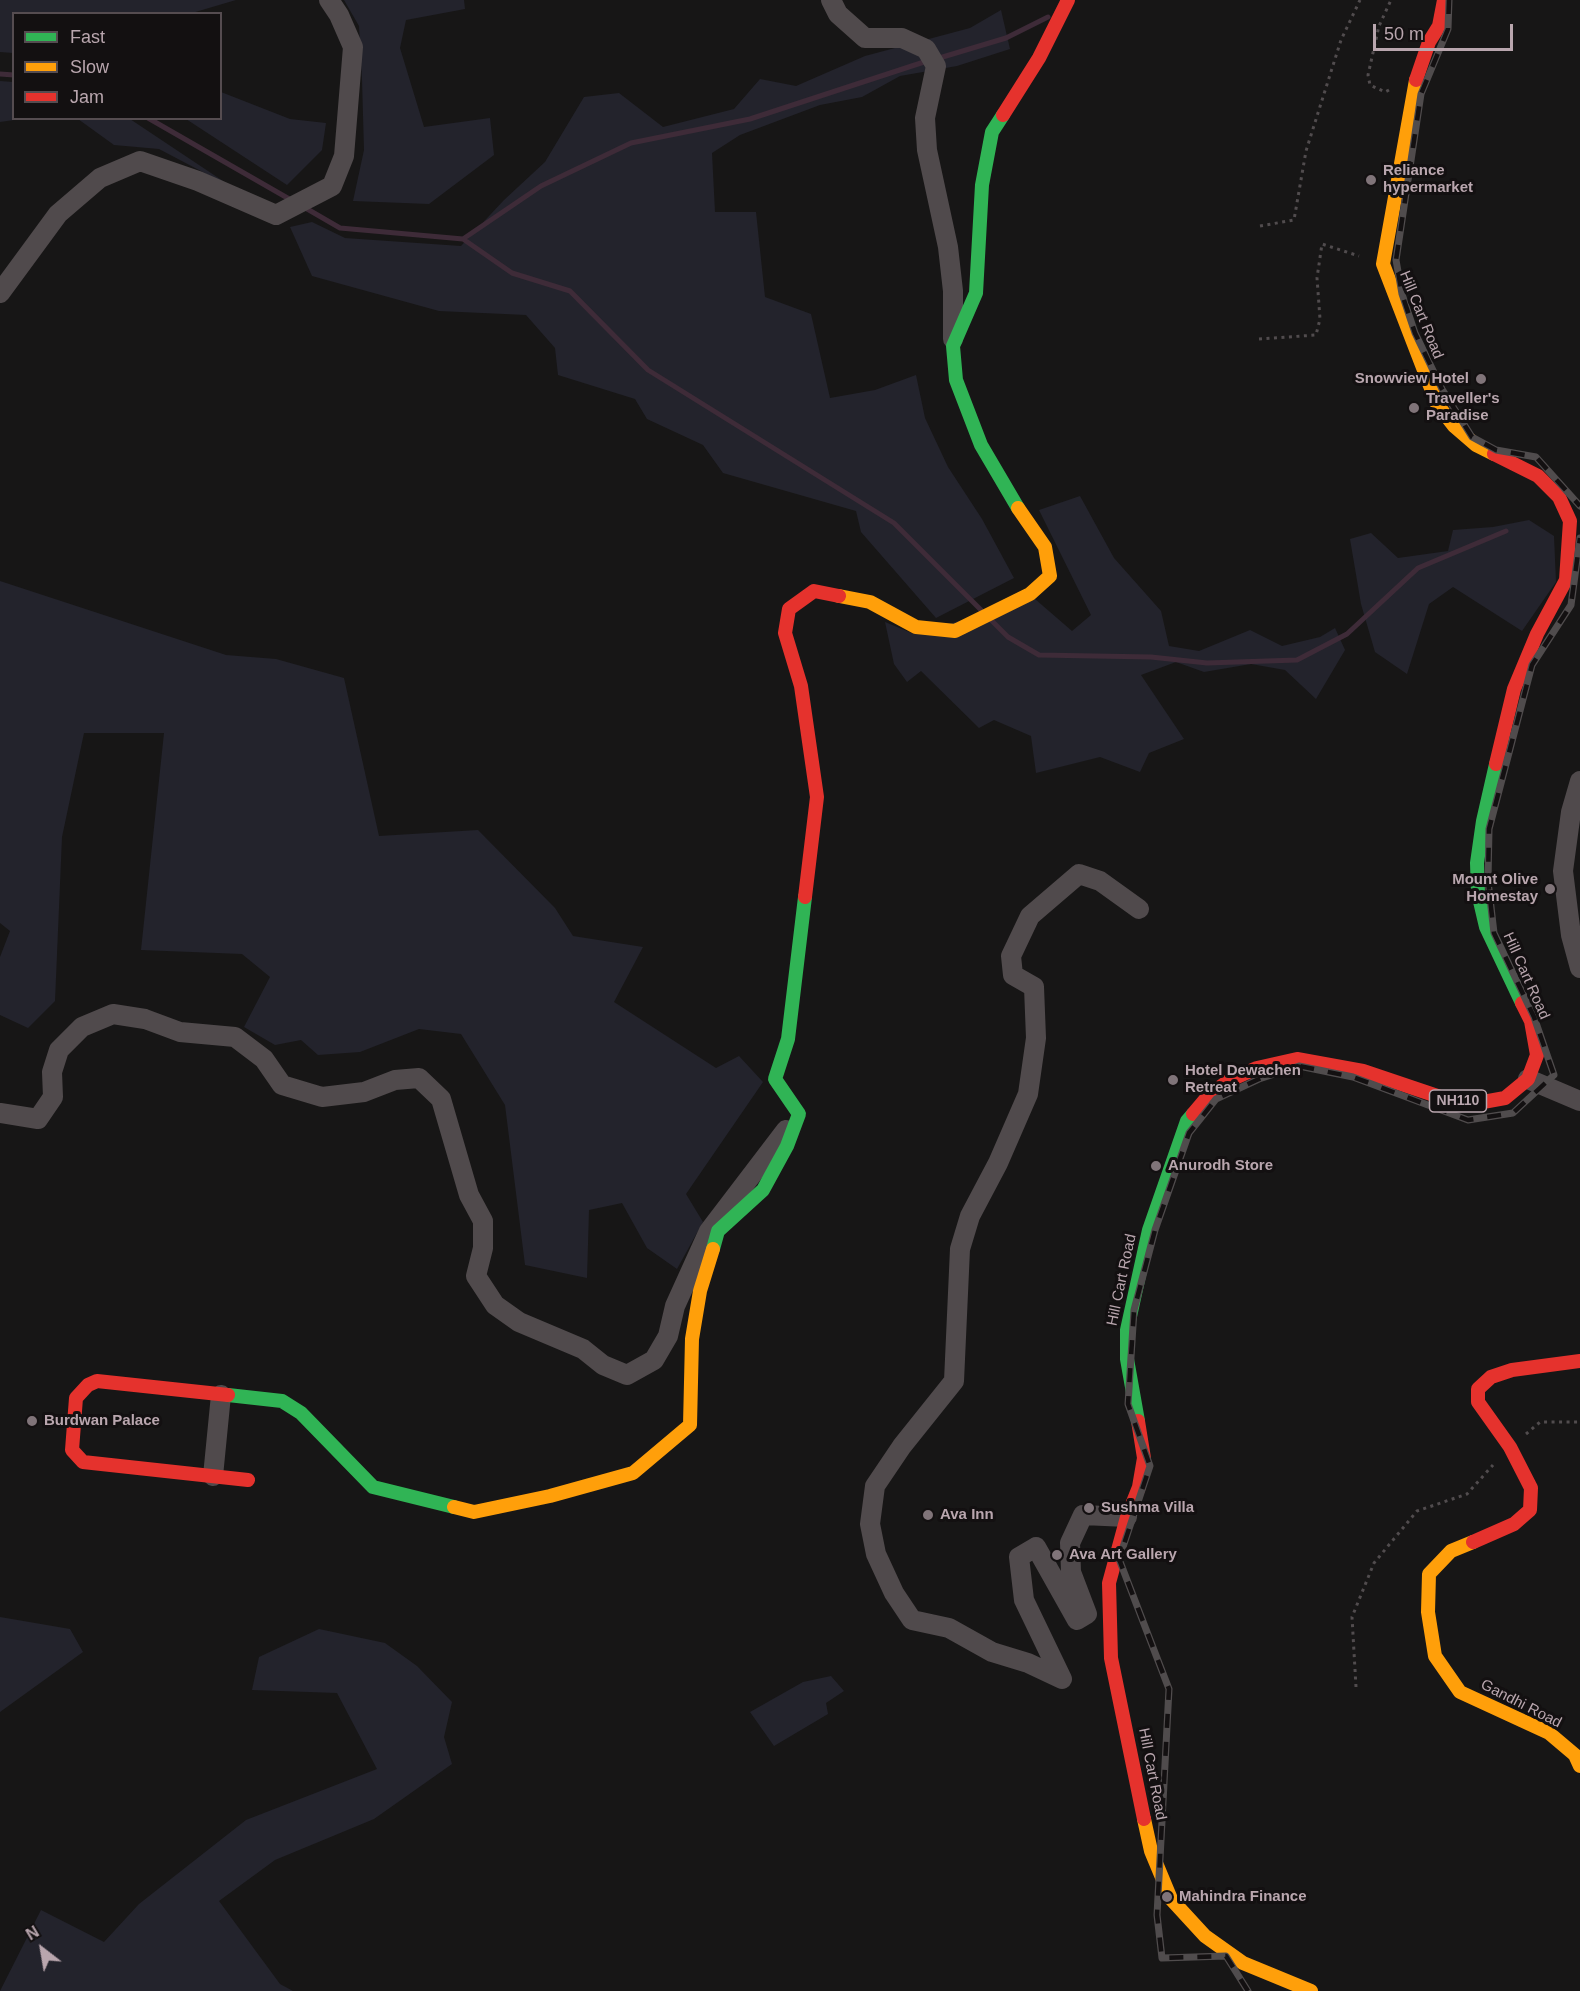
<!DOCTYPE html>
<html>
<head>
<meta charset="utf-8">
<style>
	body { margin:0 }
	#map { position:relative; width:1580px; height:1991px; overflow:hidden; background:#171616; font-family:Arial,sans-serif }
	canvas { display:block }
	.legend { position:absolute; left:12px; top:12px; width:210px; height:108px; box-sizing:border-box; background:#131011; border:2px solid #554c50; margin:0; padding:8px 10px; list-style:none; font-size:18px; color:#b9a6ae }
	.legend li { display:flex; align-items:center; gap:12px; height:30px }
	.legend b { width:30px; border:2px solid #554c50 }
	.north { position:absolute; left:12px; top:1919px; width:60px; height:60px; -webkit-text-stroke:4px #131011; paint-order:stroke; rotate:329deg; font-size:16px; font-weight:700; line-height:24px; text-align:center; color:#b9a6ae }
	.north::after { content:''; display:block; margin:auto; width:21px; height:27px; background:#b9a6ae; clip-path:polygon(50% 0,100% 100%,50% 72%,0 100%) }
	.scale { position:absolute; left:1373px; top:24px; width:140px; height:27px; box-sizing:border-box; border:3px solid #b9a6ae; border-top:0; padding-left:8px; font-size:18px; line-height:21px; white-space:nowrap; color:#b9a6ae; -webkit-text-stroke:4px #131011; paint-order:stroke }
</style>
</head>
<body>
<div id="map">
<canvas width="1580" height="1991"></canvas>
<ul class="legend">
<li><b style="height:8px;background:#30b455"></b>Fast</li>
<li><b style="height:8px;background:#ff9f0a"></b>Slow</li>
<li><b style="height:8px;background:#e5322d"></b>Jam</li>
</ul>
<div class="north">N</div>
<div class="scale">50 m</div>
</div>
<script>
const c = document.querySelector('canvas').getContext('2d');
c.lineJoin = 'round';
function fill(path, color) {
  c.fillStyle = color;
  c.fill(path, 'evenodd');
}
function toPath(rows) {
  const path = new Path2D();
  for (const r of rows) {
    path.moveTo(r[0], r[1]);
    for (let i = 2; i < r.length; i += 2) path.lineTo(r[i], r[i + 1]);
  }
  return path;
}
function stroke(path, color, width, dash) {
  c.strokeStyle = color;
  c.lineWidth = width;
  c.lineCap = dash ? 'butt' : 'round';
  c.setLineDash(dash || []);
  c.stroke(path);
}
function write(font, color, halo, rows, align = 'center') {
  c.font = font + ' Arial,sans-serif';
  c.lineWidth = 6;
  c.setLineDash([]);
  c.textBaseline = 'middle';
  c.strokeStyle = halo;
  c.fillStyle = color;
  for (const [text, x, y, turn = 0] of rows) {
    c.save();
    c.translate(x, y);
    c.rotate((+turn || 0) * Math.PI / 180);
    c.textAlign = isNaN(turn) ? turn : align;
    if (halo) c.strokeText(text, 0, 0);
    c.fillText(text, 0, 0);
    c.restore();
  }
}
fill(toPath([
	[0,0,236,0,192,13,14,14,13,53,0,52],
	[344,0,464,0,465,9,406,20,400,48,424,127,490,118,494,155,429,204,353,201,364,150,362,80,359,26],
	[1001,10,1010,49,957,66,900,76,862,97,820,105,740,135,712,153,715,212,756,212,765,297,811,314,830,398,875,390,916,375,925,418,948,467,982,519,1014,578,936,618,861,532,856,511,723,473,703,445,647,419,635,399,558,375,555,348,526,315,439,311,312,276,290,227,312,222,345,238,461,246,504,200,545,162,584,97,619,93,663,127,734,109,760,79,796,86,865,56,970,28],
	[0,81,13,82,14,118,21,119,0,122],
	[221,92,290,119,326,123,322,150,287,185,186,119,220,118],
	[78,119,130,119,235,189,159,149,114,145],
	[1080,496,1114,558,1161,611,1169,646,1199,651,1250,630,1282,646,1320,637,1335,628,1345,650,1316,699,1285,670,1251,664,1204,672,1176,662,1141,675,1184,739,1149,753,1140,772,1100,757,1036,773,1031,736,994,720,979,728,921,671,907,682,894,664,885,622,914,634,1035,599,1072,631,1091,615,1039,510],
	[1529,520,1554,536,1556,582,1522,631,1453,587,1429,604,1407,674,1375,652,1361,604,1350,539,1371,533,1398,558,1448,551,1453,530,1493,527],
	[0,581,226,655,276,659,344,678,379,836,478,830,555,908,573,936,643,947,614,1002,716,1068,739,1056,763,1082,686,1194,703,1222,677,1269,647,1248,622,1203,589,1210,587,1278,525,1265,505,1105,461,1034,419,1029,360,1052,318,1055,301,1040,275,1045,244,1027,270,977,242,954,141,950,164,733,84,733,62,837,55,1001,28,1028,0,1015,0,957,10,931,0,923],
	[0,1617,70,1629,83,1652,0,1712],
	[319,1629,385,1643,417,1666,452,1702,444,1737,452,1764,374,1819,275,1860,219,1901,280,1984,293,1991,0,1991,41,1910,104,1942,139,1904,246,1820,377,1769,337,1693,252,1690,259,1657],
	[831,1676,844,1691,826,1703,828,1714,774,1746,750,1712,803,1682]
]), '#23232c');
stroke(toPath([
	[936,59,1006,38,1048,17],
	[0,74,14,75],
	[148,118,291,200],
	[302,206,340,228,463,239,541,186,631,143,750,119,927,61],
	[463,239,512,273,570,291,648,370,894,523,981,610],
	[992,621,1008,637,1039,655,1151,657,1207,663,1297,660,1347,634,1418,568,1506,531]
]), '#3e2b38', 5);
stroke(toPath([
	[1389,90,1385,92,1370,85,1368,75,1379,26,1391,0],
	[1260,226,1294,220,1306,151,1341,40,1360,0],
	[1259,339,1316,335,1320,319,1317,278,1322,244,1359,256],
	[1526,1434,1540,1422,1580,1422],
	[1356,1687,1352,1617,1374,1563,1417,1511,1467,1494,1493,1465]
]), '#514c4e', 3, [3, 4.5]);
stroke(toPath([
	[831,0,838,14,865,38,902,38,926,49,936,66,925,118,927,150,948,247,953,291,953,339],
	[0,293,58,214,100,178,140,161,198,181,276,215,332,186,344,156,353,47,339,15,329,0],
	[1580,781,1571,812,1563,871,1571,935,1580,968],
	[1528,1079,1580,1101],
	[0,1113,38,1119,53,1097,52,1072,59,1050,82,1027,113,1014,145,1019,180,1032,235,1037,264,1059,282,1085,322,1097,364,1092,395,1080,419,1078,441,1099,469,1195,483,1221,483,1248,476,1276,495,1305,519,1322,583,1349,603,1365,627,1375,654,1360,668,1336,675,1306,709,1231,786,1130],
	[213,1476,221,1395],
	[1127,1517,1083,1515,1070,1543,1071,1572,1087,1614,1077,1620,1036,1547,1019,1557,1024,1600,1062,1679,1028,1663,992,1652,949,1628,912,1620,894,1593,876,1554,870,1524,875,1486,902,1446,954,1381,960,1249,970,1216,998,1163,1028,1094,1036,1038,1034,987,1013,975,1011,956,1030,916,1079,874,1100,881,1139,909]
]), '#504a4c', 20);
stroke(toPath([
	[1003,115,992,132,982,185,976,293,953,346,956,380,981,445,1018,508],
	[1496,764,1483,821,1477,863,1478,893,1486,927,1522,1003],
	[713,1249,718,1231,763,1190,787,1146,799,1114,775,1079,788,1039,805,897],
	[228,1395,282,1401,301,1413,373,1487,454,1507],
	[1138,1421,1127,1359,1127,1330,1149,1230,1187,1121,1193,1114]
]), '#30b455', 14);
stroke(toPath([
	[1416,80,1383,264,1437,404,1454,426,1476,445,1494,454],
	[839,596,870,602,916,627,955,631,1030,594,1050,576,1045,547,1018,508],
	[454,1507,474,1512,550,1496,633,1473,690,1425,692,1339,700,1291,713,1249],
	[1473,1542,1451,1551,1429,1574,1428,1612,1435,1656,1460,1692,1549,1733,1575,1755,1580,1766],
	[1144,1819,1151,1851,1171,1899,1205,1936,1243,1963,1311,1991]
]), '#ff9f0a', 14);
stroke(toPath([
	[1416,80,1429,42,1439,26,1444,0],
	[1003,115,1039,58,1068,0],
	[1494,454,1538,476,1559,497,1570,521,1566,580,1537,634,1514,689,1496,764],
	[805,897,817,797,801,686,785,633,789,609,814,591,839,596],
	[1193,1114,1209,1095,1230,1080,1257,1068,1297,1059,1363,1071,1452,1101,1483,1102,1505,1098,1528,1079,1537,1055,1531,1021,1522,1003],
	[228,1395,97,1381,88,1385,76,1398,72,1450,83,1462,248,1480],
	[1138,1421,1144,1458,1139,1487,1127,1517,1109,1583,1111,1658,1144,1819],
	[1473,1542,1514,1524,1530,1510,1531,1488,1510,1447,1478,1402,1478,1389,1491,1377,1512,1370,1580,1361]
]), '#e5322d', 14);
const rail = toPath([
	[1449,0,1448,29,1421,94,1396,260,1402,294,1415,333,1442,389,1472,437,1496,450,1536,457,1580,506],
	[1248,1991,1226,1956,1162,1958,1157,1915,1169,1689,1119,1559,1150,1466,1128,1404,1134,1310,1155,1230,1189,1133,1216,1099,1259,1079,1299,1066,1353,1077,1468,1120,1513,1113,1554,1075,1534,1017,1494,933,1488,881,1489,829,1532,665,1571,605,1580,538]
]);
stroke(rail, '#504c4d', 7);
stroke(rail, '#131011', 4.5, [14]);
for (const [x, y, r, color] of [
	[1371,180,6,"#807479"],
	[1481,379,6,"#807479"],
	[1414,408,6,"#807479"],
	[1550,889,6,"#807479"],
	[1173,1080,6,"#807479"],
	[1156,1166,6,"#807479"],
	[32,1421,6,"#807479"],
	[1089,1508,6,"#807479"],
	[928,1515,6,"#807479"],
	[1057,1555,6,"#807479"],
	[1167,1897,6,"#807479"]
]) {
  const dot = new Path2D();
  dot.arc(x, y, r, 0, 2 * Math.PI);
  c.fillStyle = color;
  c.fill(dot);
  stroke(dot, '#131011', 2);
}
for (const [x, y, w] of [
	[1458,1101,57]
]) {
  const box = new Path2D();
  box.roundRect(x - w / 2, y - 11, w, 22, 4.5);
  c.fillStyle = '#131011';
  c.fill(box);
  stroke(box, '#b9a6ae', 1.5);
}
write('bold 14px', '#b9a6ae', null, [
	["NH110",1458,1101]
]);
write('bold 15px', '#b9a6ae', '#131011', [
	["Reliance",1383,171],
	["hypermarket",1383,188],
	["Snowview Hotel",1469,379,"right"],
	["Traveller's",1426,399],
	["Paradise",1426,416],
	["Mount Olive",1538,880,"right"],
	["Homestay",1538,897,"right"],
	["Hotel Dewachen",1185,1071],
	["Retreat",1185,1088],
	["Anurodh Store",1168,1166],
	["Burdwan Palace",44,1421],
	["Sushma Villa",1101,1508],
	["Ava Inn",940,1515],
	["Ava Art Gallery",1069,1555],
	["Mahindra Finance",1179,1897]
], 'left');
write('15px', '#b9a6ae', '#131011', [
	["Hill Cart Road",1421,315,68],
	["Hill Cart Road",1526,976,66],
	["Hill Cart Road",1122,1280,-78],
	["Gandhi Road",1521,1704,27],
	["Hill Cart Road",1152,1774,79]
]);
</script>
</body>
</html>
